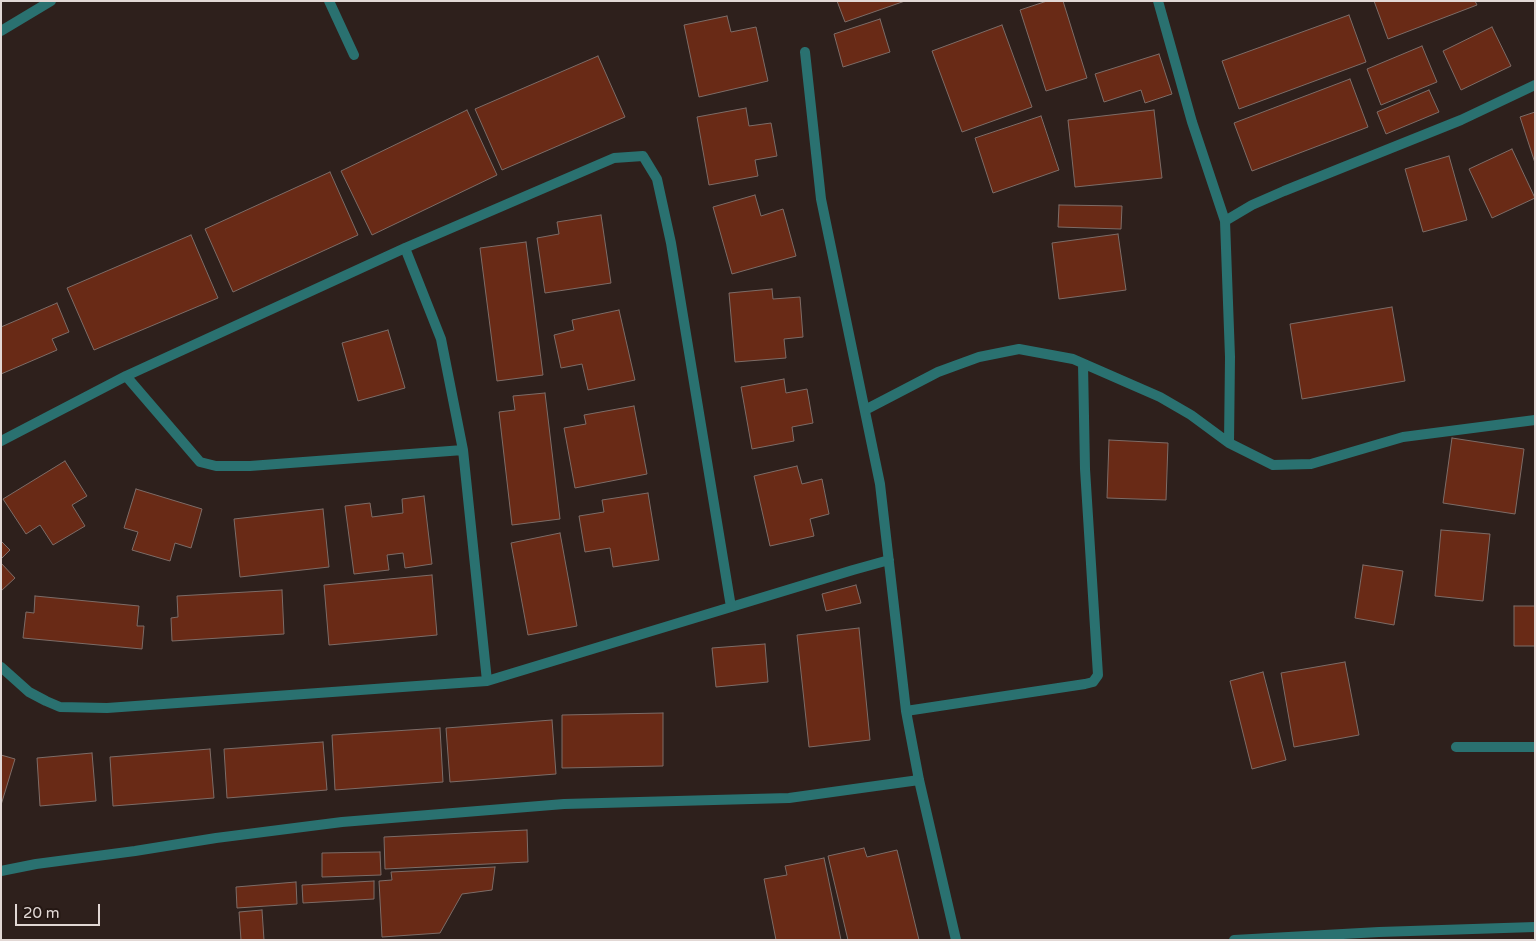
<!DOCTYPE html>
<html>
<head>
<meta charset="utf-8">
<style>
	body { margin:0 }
	#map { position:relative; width:1536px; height:941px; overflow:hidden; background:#2e201c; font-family:"Varela Round",sans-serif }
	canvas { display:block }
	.frame { position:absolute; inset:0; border:2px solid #e2d8d5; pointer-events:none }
	.scale { position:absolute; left:15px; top:904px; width:85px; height:22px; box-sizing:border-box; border:2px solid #e2d8d5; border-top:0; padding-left:6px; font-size:15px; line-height:18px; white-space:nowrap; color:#e2d8d5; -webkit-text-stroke:4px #241713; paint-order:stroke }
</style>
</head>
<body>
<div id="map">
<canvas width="1536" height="941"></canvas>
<div class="frame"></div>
<div class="scale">20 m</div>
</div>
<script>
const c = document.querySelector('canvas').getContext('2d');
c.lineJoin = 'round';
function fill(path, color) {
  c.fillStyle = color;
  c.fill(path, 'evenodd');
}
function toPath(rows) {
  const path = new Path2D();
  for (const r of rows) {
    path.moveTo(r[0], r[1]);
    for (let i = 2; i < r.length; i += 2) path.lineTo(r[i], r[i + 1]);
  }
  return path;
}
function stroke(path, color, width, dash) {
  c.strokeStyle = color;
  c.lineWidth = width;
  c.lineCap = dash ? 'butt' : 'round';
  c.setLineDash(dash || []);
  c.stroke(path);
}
const building = toPath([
	[837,1,905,1,845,22,837,1],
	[1047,1,1063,1,1087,78,1046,91,1020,10,1047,1],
	[1374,1,1475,1,1477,5,1388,39,1374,1],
	[1349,15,1366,62,1239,109,1222,61,1349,15],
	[727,16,731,32,756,27,768,81,699,97,684,25,727,16],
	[880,19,890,52,843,67,834,34,880,19],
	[1002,25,1032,107,962,132,932,51,1002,25],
	[1492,27,1511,66,1461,90,1443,51,1492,27],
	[1422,46,1437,82,1381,105,1367,69,1422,46],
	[1159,54,1172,94,1145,103,1141,90,1104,102,1095,74,1159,54],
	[598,56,625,117,502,170,475,109,598,56],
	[1350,79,1368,127,1252,171,1234,123,1350,79],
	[1429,90,1439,112,1386,134,1377,112,1429,90],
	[746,108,749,126,771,123,777,156,755,160,758,176,709,185,697,117,746,108],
	[467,110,497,175,372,235,341,171,467,110],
	[1154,110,1162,178,1075,187,1068,120,1154,110],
	[1535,112,1535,163,1520,117,1535,112],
	[1041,116,1059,170,993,193,975,138,1041,116],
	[1512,149,1535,198,1492,218,1469,169,1512,149],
	[1449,156,1467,220,1423,232,1405,169,1449,156],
	[330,172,358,235,233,292,205,229,330,172],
	[755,195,761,216,783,209,796,256,732,274,713,207,755,195],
	[1059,205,1122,206,1121,229,1058,227,1059,205],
	[601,215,611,283,545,293,537,238,559,234,557,222,601,215],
	[1118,234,1126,290,1059,299,1052,243,1118,234],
	[191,235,218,298,94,350,67,288,191,235],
	[526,242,543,375,497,381,480,248,526,242],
	[772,289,773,299,800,297,803,337,784,339,786,358,735,362,729,293,772,289],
	[57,303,69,332,52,339,57,350,1,374,1,327,57,303],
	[1392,307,1405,381,1302,399,1290,324,1392,307],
	[619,310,635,380,588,390,582,364,561,368,554,335,574,330,572,320,619,310],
	[388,330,405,388,358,401,342,343,388,330],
	[784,379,786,393,807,389,813,423,792,427,794,441,752,449,741,387,784,379],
	[545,393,560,519,512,525,499,412,515,410,513,396,545,393],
	[634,406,647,474,575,488,564,428,586,424,584,415,634,406],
	[1452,438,1524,449,1515,514,1443,503,1452,438],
	[1109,440,1168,443,1166,500,1107,498,1109,440],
	[65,461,87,496,72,505,85,526,53,545,40,525,26,534,3,499,65,461],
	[797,466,802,484,822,479,829,514,810,519,814,536,770,546,754,476,797,466],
	[136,489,202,509,191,548,175,543,170,561,132,550,138,532,124,528,136,489],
	[648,493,659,560,613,567,610,548,585,552,579,516,604,512,602,500,648,493],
	[424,496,432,564,405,568,403,553,387,555,389,570,354,574,345,506,370,503,372,517,403,513,402,499,424,496],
	[323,509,329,567,240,577,234,519,323,509],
	[1441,530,1490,534,1483,601,1435,596,1441,530],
	[560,533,577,626,528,635,511,543,560,533],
	[1,541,10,550,1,559,1,541],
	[1,563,15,578,1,591,1,563],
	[1363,565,1403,571,1394,625,1355,618,1363,565],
	[432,575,437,635,329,645,324,585,432,575],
	[856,585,861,603,826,611,822,594,856,585],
	[282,590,284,634,172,641,171,618,178,617,177,596,282,590],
	[35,596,139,606,137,626,144,626,142,649,23,638,26,612,34,613,35,596],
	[1514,606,1535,606,1535,646,1514,646,1514,606],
	[859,628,870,740,809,747,797,635,859,628],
	[765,644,768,682,716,687,712,648,765,644],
	[1345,662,1359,735,1294,747,1281,673,1345,662],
	[1263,672,1286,760,1252,769,1230,681,1263,672],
	[663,713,663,766,562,768,562,715,663,713],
	[552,720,556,774,450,782,446,728,552,720],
	[440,728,443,782,335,790,332,735,440,728],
	[323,742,327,790,227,798,224,749,323,742],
	[210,749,214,798,113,806,110,757,210,749],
	[92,753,96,801,40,806,37,758,92,753],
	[1,755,15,759,1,805,1,755],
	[527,830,528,862,385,869,384,837,527,830],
	[864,848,867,857,897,850,919,940,848,940,828,856,864,848],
	[380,852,381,875,322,877,322,853,380,852],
	[824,858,841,940,776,940,764,879,787,875,785,866,824,858],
	[495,867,492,890,462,894,440,933,382,937,379,881,392,880,391,872,495,867],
	[374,881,374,899,303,903,302,885,374,881],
	[296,882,297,904,237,908,236,887,296,882],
	[262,910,264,940,241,940,239,912,262,910]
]);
fill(building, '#692a16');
stroke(building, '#7d6c67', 1);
stroke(toPath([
	[329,1,354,55],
	[1,31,51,1]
]), '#2a7170', 10);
stroke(toPath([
	[1158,1,1192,122,1225,221,1230,357,1229,443],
	[805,52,821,199,880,484,906,711,919,780,956,940],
	[1225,221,1252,205,1284,191,1461,120,1535,85],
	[405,248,441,339,463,450,487,681],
	[126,376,200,462,216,466,250,466,463,450],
	[865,410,938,372,979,357,1019,349,1073,359,1160,397,1191,415,1229,443,1273,465,1311,464,1403,437,1535,420],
	[1,441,126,376,405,248,614,158,643,156,657,179,671,243,731,607,853,570,889,560],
	[1,667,29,692,46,701,60,707,107,708,487,681,731,607],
	[906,711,1085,684,1093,682,1098,675,1085,469,1083,364],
	[1456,747,1535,747],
	[1,871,36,864,135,851,216,838,342,822,564,804,789,798,919,780],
	[1234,940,1379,932,1535,927]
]), '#2a7170', 10);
</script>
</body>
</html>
